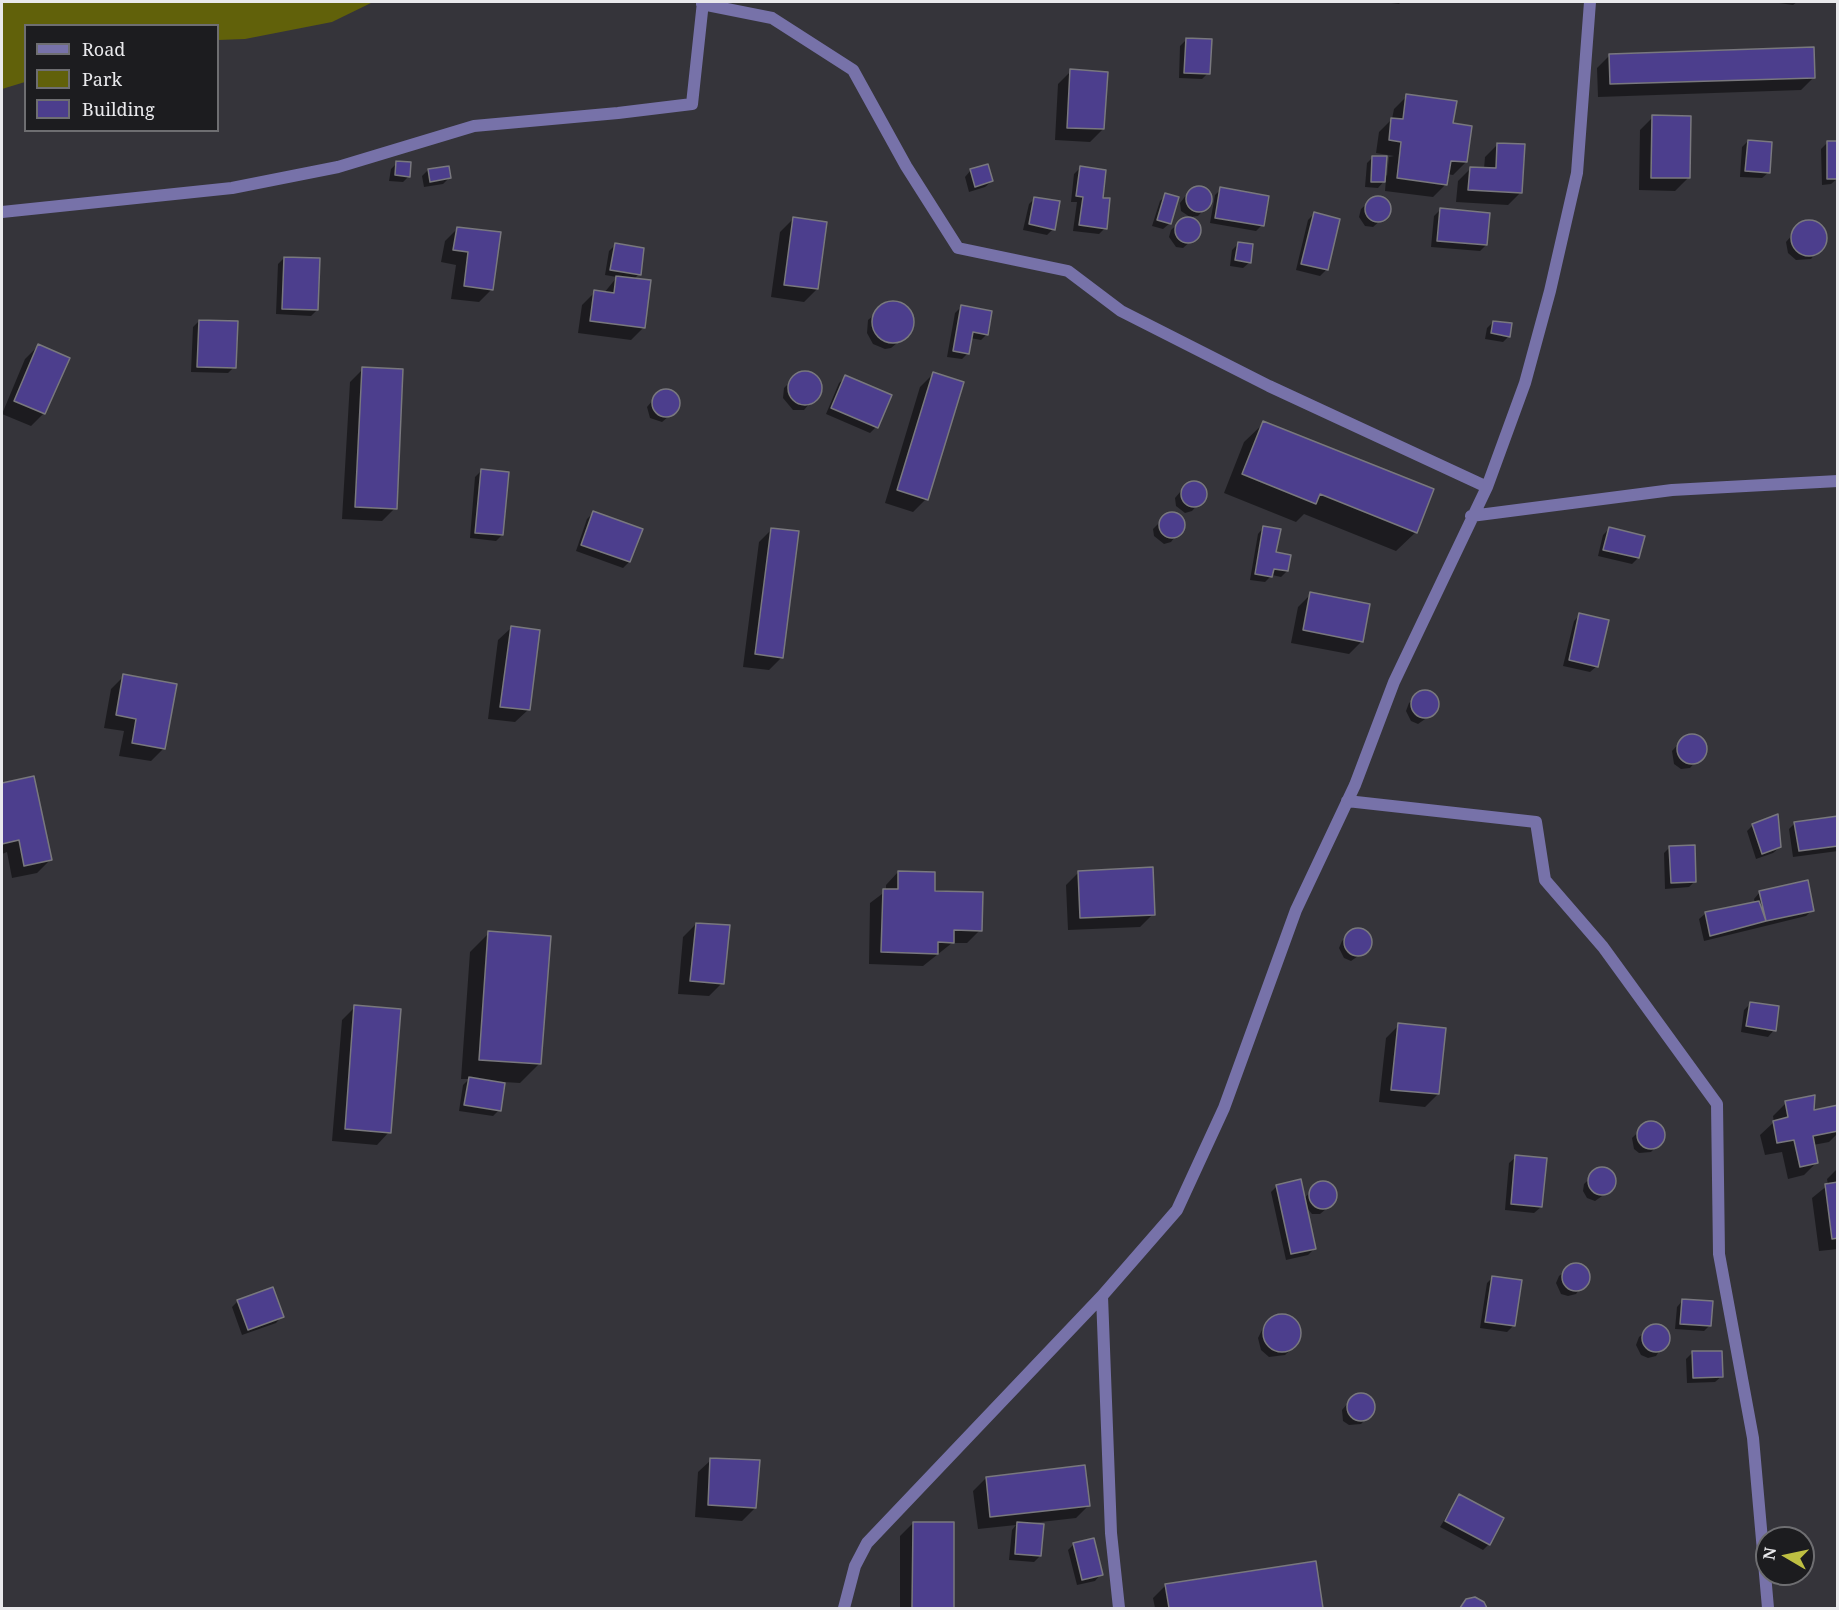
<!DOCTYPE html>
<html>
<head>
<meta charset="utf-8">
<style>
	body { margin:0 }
	#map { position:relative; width:1839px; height:1610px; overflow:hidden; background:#35343a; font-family:"Noto Serif",serif }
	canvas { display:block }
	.frame { position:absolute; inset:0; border:3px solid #e9e9ec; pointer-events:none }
	.legend { position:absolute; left:24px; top:24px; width:195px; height:108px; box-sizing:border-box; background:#1c1c1f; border:2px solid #6e6e71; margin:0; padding:8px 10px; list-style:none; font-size:18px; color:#e9e9ec }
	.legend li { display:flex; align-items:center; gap:12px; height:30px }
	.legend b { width:30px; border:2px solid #6e6e71 }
	.north { position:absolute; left:1755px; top:1526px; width:60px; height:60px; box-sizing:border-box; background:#1c1c1f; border:2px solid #6e6e71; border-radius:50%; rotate:279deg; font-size:16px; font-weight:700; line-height:24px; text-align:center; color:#e9e9ec }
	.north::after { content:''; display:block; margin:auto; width:21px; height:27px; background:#bebf42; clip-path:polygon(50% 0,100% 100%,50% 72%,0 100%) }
</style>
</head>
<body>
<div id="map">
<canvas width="1839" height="1610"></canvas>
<div class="frame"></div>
<ul class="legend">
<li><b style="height:8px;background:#7772a9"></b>Road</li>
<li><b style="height:16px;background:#61610a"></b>Park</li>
<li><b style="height:16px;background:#4c3e8d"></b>Building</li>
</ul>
<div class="north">N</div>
</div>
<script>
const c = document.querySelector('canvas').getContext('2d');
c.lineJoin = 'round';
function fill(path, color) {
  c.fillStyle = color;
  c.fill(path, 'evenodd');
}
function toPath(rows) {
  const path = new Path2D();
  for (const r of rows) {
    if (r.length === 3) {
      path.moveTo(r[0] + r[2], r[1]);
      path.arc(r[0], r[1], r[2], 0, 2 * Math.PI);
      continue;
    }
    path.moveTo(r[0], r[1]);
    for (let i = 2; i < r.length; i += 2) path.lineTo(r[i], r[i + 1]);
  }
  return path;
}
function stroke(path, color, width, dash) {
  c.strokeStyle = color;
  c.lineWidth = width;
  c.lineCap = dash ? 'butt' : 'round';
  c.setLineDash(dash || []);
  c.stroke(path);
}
fill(toPath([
	[2,2,373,2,332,22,245,39,218,40,218,26,26,26,25,82,2,89]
]), '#61610a');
fill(toPath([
	[1384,2,1401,2,1399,4],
	[1772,2,1797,2,1793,5],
	[1186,40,1208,73,1202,79,1179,78,1180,46],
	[1610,55,1814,77,1801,90,1598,97,1597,68],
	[1071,71,1103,129,1090,142,1055,140,1058,84],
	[1407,96,1452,124,1466,162,1453,175,1447,174,1446,184,1433,197,1385,191,1386,179,1378,188,1365,187,1367,163,1373,157,1387,176,1389,157,1394,156,1376,153,1379,132,1392,119,1394,109],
	[1653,117,1688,178,1675,191,1639,190,1640,130],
	[1748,141,1769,172,1762,178,1740,177,1742,147],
	[1828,142,1838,178,1831,184,1822,185,1821,149],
	[1498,144,1521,192,1508,205,1456,202,1458,181,1470,169,1484,169,1485,157],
	[397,163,409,176,403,182,389,181,391,169],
	[1080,168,1102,199,1105,228,1099,234,1073,231,1077,202,1071,202,1074,174],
	[428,170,449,178,443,184,424,187,422,176],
	[971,170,992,181,985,187,969,192,965,177],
	[1202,187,1211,196,1210,203,1198,216,1190,217,1181,211,1180,203,1191,189],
	[1221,189,1262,225,1256,231,1210,223,1215,195],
	[1166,195,1170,223,1163,229,1152,226,1160,201],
	[1374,197,1385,199,1390,206,1389,213,1373,227,1365,226,1359,217,1361,209],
	[1035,198,1053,229,1047,235,1023,230,1029,204],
	[1440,210,1486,245,1480,251,1431,247,1434,216],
	[1314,214,1327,269,1320,276,1296,270,1308,220],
	[1184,218,1196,220,1200,226,1199,234,1183,248,1176,247,1169,237,1171,230],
	[793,219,817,289,804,302,771,297,780,232],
	[1803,223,1819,225,1825,233,1824,244,1811,259,1796,260,1788,253,1786,242],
	[458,228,492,289,479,302,451,299,456,265,441,262,445,241],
	[1238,244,1250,262,1243,268,1230,266,1232,250],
	[615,245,639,274,634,279,644,327,631,340,578,333,582,305,595,292,604,293,617,277,605,275,609,251],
	[284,258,317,310,311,316,276,314,278,264],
	[890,302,908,309,912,321,908,334,891,348,885,349,873,344,867,333,868,320],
	[961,307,987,334,981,340,970,338,968,353,962,359,947,357,955,313],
	[199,321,234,367,228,373,191,372,193,327],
	[1493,322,1509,336,1503,342,1485,339,1487,328],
	[38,346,44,413,31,426,2,414,25,359],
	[363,369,395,508,382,521,342,519,350,382],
	[812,373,819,380,821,390,804,410,793,410,783,398,784,388,798,374],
	[933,374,926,499,913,512,885,503,920,387],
	[846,377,876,427,870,433,826,414,839,383],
	[666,391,676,396,678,403,675,411,662,422,650,418,647,407,658,394],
	[1264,423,1416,532,1396,551,1304,514,1296,522,1224,493,1244,442],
	[481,471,502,535,496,541,470,538,475,477],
	[1193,482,1203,487,1206,495,1192,511,1185,513,1176,506,1175,498,1186,485],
	[593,513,629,562,623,568,576,551,587,519],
	[1168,514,1176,514,1182,518,1184,525,1171,542,1164,544,1154,536,1153,529],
	[1264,527,1275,553,1287,571,1281,577,1272,575,1265,582,1250,580,1258,534],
	[772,529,782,657,769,670,743,667,759,542],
	[1609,529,1638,558,1632,564,1598,556,1603,535],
	[1311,594,1361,642,1349,654,1291,643,1298,607],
	[1580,615,1597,666,1590,672,1563,666,1574,621],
	[511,628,528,710,515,722,488,719,498,640],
	[124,676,164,748,151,761,119,756,124,731,104,728,111,689],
	[1423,692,1435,696,1438,704,1435,712,1418,724,1411,721,1406,711,1409,703],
	[1693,735,1704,742,1705,751,1690,768,1681,769,1674,764,1672,751,1685,737],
	[33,778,50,860,37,873,12,878,7,852,2,854,2,784],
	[1838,817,1838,851,1793,857,1789,829,1795,823],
	[1753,825,1780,847,1773,853,1756,859,1747,831],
	[1670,847,1695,881,1689,887,1665,889,1664,853],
	[898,872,933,892,980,930,967,943,952,943,923,966,869,964,870,903,886,891,886,885],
	[1079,872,1153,914,1140,927,1068,930,1066,885],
	[1760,892,1812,910,1806,916,1704,941,1699,919,1706,913,1755,903,1754,899],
	[696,924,722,983,709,996,678,994,683,937],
	[1356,929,1368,933,1371,941,1368,949,1351,961,1344,958,1339,948,1342,941],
	[489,933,540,1063,520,1083,504,1082,499,1110,493,1116,459,1111,463,1085,469,1079,461,1079,470,952],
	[1750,1004,1774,1030,1768,1037,1741,1032,1744,1010],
	[355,1007,389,1132,377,1145,332,1141,342,1020],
	[1399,1025,1438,1094,1425,1107,1379,1102,1386,1038],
	[1786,1103,1813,1112,1838,1107,1838,1133,1829,1142,1813,1145,1817,1162,1804,1175,1788,1179,1782,1152,1765,1155,1760,1135,1774,1122,1773,1116],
	[1649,1122,1657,1124,1663,1130,1663,1139,1651,1152,1639,1153,1634,1149,1632,1138],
	[1516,1157,1541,1207,1534,1213,1505,1210,1509,1163],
	[1838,1168,1838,1249,1819,1251,1812,1198,1828,1185,1827,1179],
	[1600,1169,1608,1170,1614,1176,1612,1189,1595,1201,1587,1198,1583,1191,1584,1184],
	[1321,1183,1330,1184,1336,1194,1333,1203,1320,1214,1312,1214,1306,1207,1314,1249,1308,1255,1286,1260,1271,1192,1277,1186,1304,1198],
	[1574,1264,1582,1266,1588,1277,1576,1294,1568,1296,1561,1294,1556,1283,1559,1276],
	[1493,1277,1513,1326,1507,1332,1480,1328,1487,1283],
	[1683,1300,1710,1325,1704,1331,1675,1329,1677,1307],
	[238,1301,282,1316,276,1323,242,1335,232,1307],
	[1279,1316,1296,1322,1300,1332,1297,1343,1285,1355,1269,1357,1261,1350,1258,1338,1263,1328],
	[1653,1326,1665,1330,1668,1338,1656,1356,1648,1358,1641,1355,1636,1345,1639,1337],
	[1692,1353,1722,1376,1715,1382,1687,1383,1686,1359],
	[1362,1395,1370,1398,1373,1411,1361,1424,1349,1425,1343,1421,1342,1410,1354,1396],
	[711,1460,755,1508,742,1521,695,1517,698,1472],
	[986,1478,1089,1505,1076,1518,1032,1523,1040,1556,1034,1562,1009,1560,1012,1530,1016,1525,978,1529,973,1491],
	[1459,1496,1489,1544,1483,1550,1440,1527],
	[913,1523,953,1524,953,1608,900,1608,900,1536],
	[1074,1544,1101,1574,1095,1581,1077,1585,1068,1550],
	[1315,1563,1321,1608,1155,1608,1153,1598,1166,1585]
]), '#0007');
const building = toPath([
	[1186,38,1212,39,1210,74,1184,73,1186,38],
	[1814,47,1815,78,1610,84,1609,54,1814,47],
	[1070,69,1108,72,1104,129,1067,128,1070,69],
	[1406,94,1457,101,1453,123,1472,126,1467,162,1451,161,1447,185,1397,178,1401,142,1389,140,1391,118,1403,119,1406,94],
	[1652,115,1691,116,1690,178,1651,178,1652,115],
	[1748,140,1772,142,1770,173,1745,171,1748,140],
	[1827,141,1838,141,1838,179,1827,179,1827,141],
	[1497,143,1525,144,1522,193,1468,190,1470,167,1496,168,1497,143],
	[1372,156,1387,156,1385,182,1371,182,1372,156],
	[396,161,411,162,410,177,395,175,396,161],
	[988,164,993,181,975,187,970,169,988,164],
	[449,166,451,178,430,182,428,169,449,166],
	[1080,166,1106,170,1103,198,1110,198,1107,229,1079,225,1083,197,1076,196,1080,166],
	[1199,199,13],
	[1220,187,1269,196,1264,226,1215,218,1220,187],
	[1165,193,1179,197,1171,224,1157,220,1165,193],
	[1378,209,13],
	[1034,197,1060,201,1055,230,1029,224,1034,197],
	[1440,208,1490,213,1487,245,1437,241,1440,208],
	[1314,212,1340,219,1328,270,1301,264,1314,212],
	[1188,230,13],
	[793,217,827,222,818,289,784,285,793,217],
	[1809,238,18],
	[457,227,501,232,493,290,464,286,468,252,453,250,457,227],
	[1238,242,1253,244,1251,263,1235,260,1238,242],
	[615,243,644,248,641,275,610,270,615,243],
	[284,257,320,258,318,310,282,309,284,257],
	[616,276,651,280,645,328,590,321,594,290,614,293,616,276],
	[893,322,21],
	[961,305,992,311,988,335,973,332,969,354,953,351,961,305],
	[199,320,238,321,236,368,197,367,199,320],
	[1493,321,1512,323,1510,337,1491,333,1493,321],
	[38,344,70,358,45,414,14,401,38,344],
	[362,367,403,369,397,509,355,507,362,367],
	[805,388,17],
	[933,372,964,382,928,500,897,490,933,372],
	[845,375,892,395,878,428,831,408,845,375],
	[666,403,14],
	[1263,421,1434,489,1417,533,1320,494,1316,504,1242,474,1263,421],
	[481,469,509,472,503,535,475,533,481,469],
	[1194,494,13],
	[593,511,643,529,630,562,581,545,593,511],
	[1172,525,13],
	[1263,526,1281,529,1276,552,1291,555,1288,571,1274,569,1272,577,1255,574,1263,526],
	[1609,527,1645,536,1639,558,1603,550,1609,527],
	[771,528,799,531,783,658,755,654,771,528],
	[1310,592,1370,604,1363,642,1303,630,1310,592],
	[1579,613,1609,620,1598,667,1569,660,1579,613],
	[511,626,540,630,530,710,500,707,511,626],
	[123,674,177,684,165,749,132,743,136,719,116,715,123,674],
	[1425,704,14],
	[1692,749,15],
	[34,776,52,860,24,866,19,840,2,844,2,783,34,776],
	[1778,814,1781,847,1762,854,1752,824,1778,814],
	[1838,816,1838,846,1799,851,1794,822,1838,816],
	[1695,845,1696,882,1671,883,1669,846,1695,845],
	[1153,867,1155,915,1080,918,1078,871,1153,867],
	[898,871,935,872,935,891,983,892,982,931,954,930,954,943,938,942,938,954,881,952,883,889,898,889,898,871],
	[1808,880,1814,911,1766,921,1759,891,1808,880],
	[1759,901,1766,921,1710,936,1705,912,1759,901],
	[696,923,730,925,724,984,690,981,696,923],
	[1358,942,14],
	[488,931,551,936,541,1064,479,1060,488,931],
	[1750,1002,1779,1006,1776,1031,1746,1026,1750,1002],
	[354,1005,401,1009,391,1133,345,1129,354,1005],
	[1398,1023,1446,1028,1439,1094,1391,1090,1398,1023],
	[469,1077,505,1083,501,1111,464,1105,469,1077],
	[1815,1095,1814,1110,1838,1105,1838,1131,1813,1136,1818,1163,1800,1167,1794,1140,1777,1143,1773,1121,1788,1117,1785,1101,1815,1095],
	[1651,1135,14],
	[1515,1155,1547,1158,1542,1207,1511,1204,1515,1155],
	[1602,1181,14],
	[1301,1179,1316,1249,1291,1254,1276,1185,1301,1179],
	[1323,1195,14],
	[1838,1182,1838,1238,1832,1239,1825,1184,1838,1182],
	[1576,1277,14],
	[1492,1276,1522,1280,1515,1326,1485,1322,1492,1276],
	[273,1287,284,1317,248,1330,237,1300,273,1287],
	[1682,1299,1713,1301,1711,1326,1680,1324,1682,1299],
	[1282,1333,19],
	[1656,1338,14],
	[1692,1351,1722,1351,1723,1377,1693,1378,1692,1351],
	[1361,1407,14],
	[710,1458,760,1460,756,1508,708,1505,710,1458],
	[1085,1465,1090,1506,990,1517,986,1477,1085,1465],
	[1459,1494,1504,1518,1490,1545,1445,1521,1459,1494],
	[913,1522,954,1522,954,1608,912,1608,913,1522],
	[1017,1522,1044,1524,1041,1556,1015,1554,1017,1522],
	[1094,1538,1103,1575,1082,1580,1073,1543,1094,1538],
	[1316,1561,1323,1608,1169,1608,1165,1584,1316,1561],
	[1475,1597,1484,1602,1487,1608,1460,1608,1466,1599,1475,1597]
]);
fill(building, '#4c3e8d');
stroke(building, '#79787e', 1.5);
stroke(toPath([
	[702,4,772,18,853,70,906,166,958,248,1068,271,1121,311,1269,386,1487,487],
	[2,212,232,188,338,167,474,126,618,113,692,104,703,2],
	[1471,516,1672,490,1838,481],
	[1347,801,1536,822,1545,880,1603,947,1717,1104,1719,1254,1753,1438,1768,1608],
	[844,1608,855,1566,867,1543,1102,1296],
	[1119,1608,1111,1533,1102,1296,1177,1210,1224,1108,1296,910,1355,785,1394,682,1487,487,1525,383,1550,291,1577,173,1590,2]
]), '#7772a9', 12);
</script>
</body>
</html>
